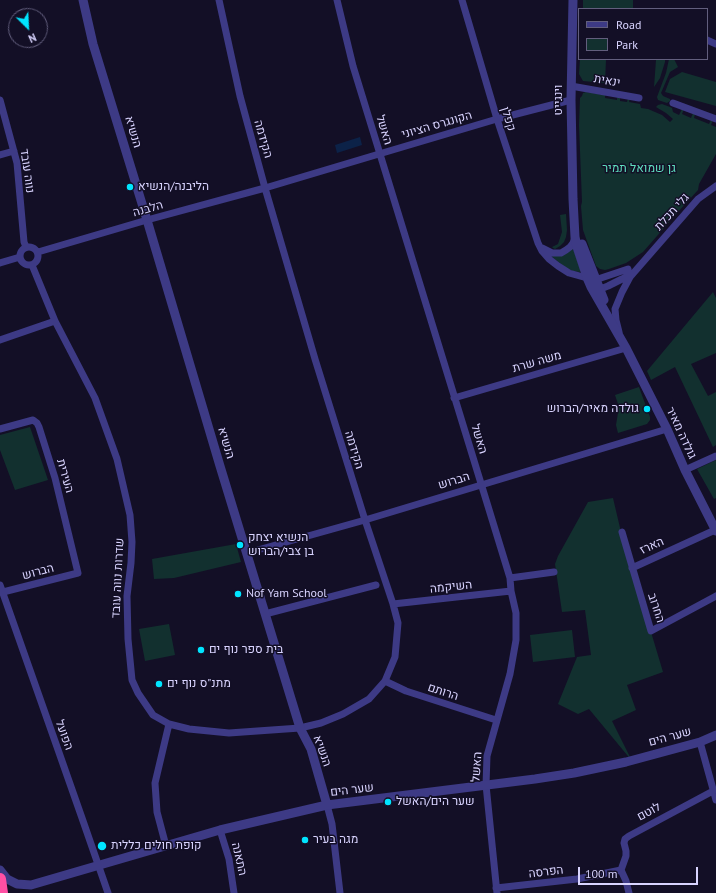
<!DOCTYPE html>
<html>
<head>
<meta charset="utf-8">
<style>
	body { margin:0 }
	#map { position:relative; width:716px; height:893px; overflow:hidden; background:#130f26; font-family:"PT Sans",sans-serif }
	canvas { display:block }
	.legend { position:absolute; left:578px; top:8px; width:130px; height:52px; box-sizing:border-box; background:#130f26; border:1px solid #625e7d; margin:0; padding:5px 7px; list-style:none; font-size:12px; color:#d9d4ff }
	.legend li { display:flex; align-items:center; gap:8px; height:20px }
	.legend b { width:20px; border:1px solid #625e7d }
	.north { position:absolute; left:8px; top:8px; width:40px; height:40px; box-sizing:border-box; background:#130f26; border:1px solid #625e7d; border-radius:50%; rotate:156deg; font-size:11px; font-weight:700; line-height:16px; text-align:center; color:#d9d4ff }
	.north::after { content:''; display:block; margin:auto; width:14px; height:18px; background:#00e5ff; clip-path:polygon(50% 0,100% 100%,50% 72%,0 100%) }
	.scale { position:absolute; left:578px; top:867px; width:120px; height:18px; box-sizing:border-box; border:2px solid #d9d4ff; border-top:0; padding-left:5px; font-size:12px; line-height:14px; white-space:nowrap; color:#d9d4ff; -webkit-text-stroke:3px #130f26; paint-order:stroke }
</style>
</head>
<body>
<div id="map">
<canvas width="716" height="893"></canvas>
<ul class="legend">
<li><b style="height:5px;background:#3d3a85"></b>Road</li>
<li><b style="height:11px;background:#12302f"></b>Park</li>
</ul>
<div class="north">N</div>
<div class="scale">100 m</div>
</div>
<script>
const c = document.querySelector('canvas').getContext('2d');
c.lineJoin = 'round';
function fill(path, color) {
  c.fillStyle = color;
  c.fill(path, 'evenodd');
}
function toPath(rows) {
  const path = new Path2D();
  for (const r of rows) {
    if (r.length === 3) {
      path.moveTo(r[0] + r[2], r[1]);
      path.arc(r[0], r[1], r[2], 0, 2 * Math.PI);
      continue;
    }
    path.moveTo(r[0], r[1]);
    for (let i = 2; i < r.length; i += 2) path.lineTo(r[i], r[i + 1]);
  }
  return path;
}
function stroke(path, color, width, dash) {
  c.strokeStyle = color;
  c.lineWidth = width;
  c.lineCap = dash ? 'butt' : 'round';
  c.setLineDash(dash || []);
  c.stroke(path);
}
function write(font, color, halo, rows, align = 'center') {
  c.font = font + ' "PT Sans",Heebo,sans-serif';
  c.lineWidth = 3;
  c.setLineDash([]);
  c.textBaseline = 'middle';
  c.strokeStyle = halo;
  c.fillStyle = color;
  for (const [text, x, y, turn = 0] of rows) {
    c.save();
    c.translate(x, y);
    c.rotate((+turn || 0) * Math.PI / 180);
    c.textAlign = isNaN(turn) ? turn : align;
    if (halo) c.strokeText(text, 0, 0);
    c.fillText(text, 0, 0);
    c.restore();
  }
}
fill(toPath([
	[583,0,633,0,633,9,583,9],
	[580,59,606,59,605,83,583,81,579,74],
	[658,59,665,59,665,62,660,78,654,87,656,60],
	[669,59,674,59,678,67,670,72,661,93,663,96,670,99,670,101,667,103,658,100,657,97,666,73],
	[682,72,716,82,716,106,665,92,670,79],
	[586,92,605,95,605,98,617,100,617,97,620,97,620,101,627,102,628,98,630,98,629,102,640,104,641,108,648,109,662,115,670,122,673,119,666,113,656,107,658,105,662,104,670,107,672,108,673,112,679,115,682,109,684,109,682,114,691,118,693,113,695,114,694,118,709,124,711,120,713,120,711,125,716,127,716,154,699,184,698,190,678,212,643,252,626,263,609,269,605,270,600,269,596,266,583,230,581,206,582,202,579,125,580,98,582,96,583,93],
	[566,214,567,230,566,237,564,242,560,246,555,249,553,248,552,247,558,244,562,232,560,215],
	[573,248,581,271,580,272,573,271,566,268,551,256],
	[713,292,716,298,716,353,691,364,708,396,716,392,716,445,713,447,675,367,651,380,647,371],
	[639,387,650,417,650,420,647,424,618,433,616,425,619,407,615,395],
	[30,427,48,480,15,490,0,450,0,435],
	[716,460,716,498,714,499,697,469],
	[613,498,621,532,663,672,627,685,636,710,612,721,632,761,589,709,578,714,558,704,577,657,591,655,585,610,562,612,555,564,558,556,588,502],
	[236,544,241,562,174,578,154,579,152,559],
	[169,624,175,655,145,661,139,629],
	[572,630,575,657,533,662,530,635]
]), '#12302f');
fill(toPath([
	[360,137,362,145,337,153,335,145]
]), '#0c2248');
stroke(toPath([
	[337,0,353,66,510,578,511,591,516,613,516,640,510,674,487,756,486,785,497,893],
	[462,0,497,119,538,243,542,251,549,259,558,266,569,273,587,278,598,279,628,269],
	[707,40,716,44],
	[571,86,639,98],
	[0,100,17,163,24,242,26,247],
	[673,103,716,119],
	[0,155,14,151],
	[29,256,9],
	[542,248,552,253,561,253,566,250,570,247,573,243,575,237],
	[38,252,147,220,265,188,379,154,497,119,571,100],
	[0,263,20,257],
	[32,265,55,321,95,398,117,459,130,515,132,542,131,563,127,596,128,639,132,680,138,693,153,715,169,724,155,783,157,812,166,846],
	[598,286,603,288,608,286,622,279,631,274],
	[619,332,616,320,615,309,622,292,630,277,698,199,716,186],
	[0,340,55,321],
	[454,398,626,348],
	[0,429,33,420,37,423,39,427,55,478,78,573,3,592],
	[685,470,716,456],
	[622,532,651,631,716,596],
	[247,553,365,520,667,429],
	[632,568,715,530],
	[510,578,554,572],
	[0,585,56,744,82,818,108,893],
	[393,604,511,591],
	[265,614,376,585],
	[385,681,406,691,496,720],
	[169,724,189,729,229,733,300,728,321,723,343,714,369,699,385,681,395,657,398,623,393,604,365,520,315,359,265,188,240,96,219,0],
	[700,742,716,800],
	[327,805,332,824,340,893],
	[220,830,229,859,234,893],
	[621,870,626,856,626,851,624,843,625,839,629,836,713,791],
	[496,888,577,879,621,870,626,881,629,893]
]), '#3d3a85', 7);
stroke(toPath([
	[83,0,93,44,147,220,220,466,300,728,311,749,327,805],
	[573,0,571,100,573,199,575,237,577,247,588,280,591,287,626,348,667,429,685,470,716,531],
	[582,244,604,300],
	[0,870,7,879,17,884,31,885,220,830,327,805,535,779,574,773,626,762,700,742,716,735]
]), '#3d3a85', 9);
stroke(toPath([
	[0,879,2,893]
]), '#ff4fa3', 12);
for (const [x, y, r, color] of [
	[130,187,4,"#00e5ff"],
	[647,409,4,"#00e5ff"],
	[240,545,4,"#00e5ff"],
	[238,594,4,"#00e5ff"],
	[201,650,4,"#00e5ff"],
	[159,684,4,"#00e5ff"],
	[388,802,4,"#00e5ff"],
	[305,840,4,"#00e5ff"],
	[102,846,5,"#00e5ff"]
]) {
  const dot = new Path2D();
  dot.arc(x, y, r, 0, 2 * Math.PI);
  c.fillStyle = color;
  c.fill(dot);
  stroke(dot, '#130f26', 1.5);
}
write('12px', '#d9d4ff', '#130f26', [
	["ינאית",607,81,10],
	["וינגייט",559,100,-90],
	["קפלן",508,119,73],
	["הקונגרס הציוני",437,125,-16],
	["האשל",384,130,73],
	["הנשיא",133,132,73],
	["הקידמה",263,139,74],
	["נווה עובד",27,171,82],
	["הלבנה",148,209,-16],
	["גלי תכלת",672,212,-48],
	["משה שרת",537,362,-16],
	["גולדה מאיר",681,433,65],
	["האשל",479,439,73],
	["הנשיא",226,443,73],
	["הקידמה",354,450,73],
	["העירית",65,476,74],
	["הברוש",454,481,-17],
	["הארז",652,546,-24],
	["הברוש",38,572,-15],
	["שדרות נווה עובד",118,578,-87],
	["השיקמה",451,587,-6],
	["החרוב",656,608,72],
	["הרותם",443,692,18],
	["הפועל",64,735,70],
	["שער הים",670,737,-15],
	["הנשיא",322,751,70],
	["האשל",477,767,-86],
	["שער הים",352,790,-7],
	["לוטם",649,812,-28],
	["התאנה",239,859,77],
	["הפרסה",546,872,-7]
]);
write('12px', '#5fe0c0', '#130f26', [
	["גן שמואל תמיר",639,169]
]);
write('12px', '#d9d4ff', '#130f26', [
	["הליבנה/הנשיא",138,187],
	["גולדה מאיר/הברוש",639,409,"right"],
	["הנשיא יצחק",248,538],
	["בן צבי/הברוש",248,552],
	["Nof Yam School",246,594],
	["בית ספר נוף ים",209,650],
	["מתנ\"ס נוף ים",167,684],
	["שער הים/האשל",396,802],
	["מגה בעיר",313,840],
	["קופת חולים כללית",111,846]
], 'left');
</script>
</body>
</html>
